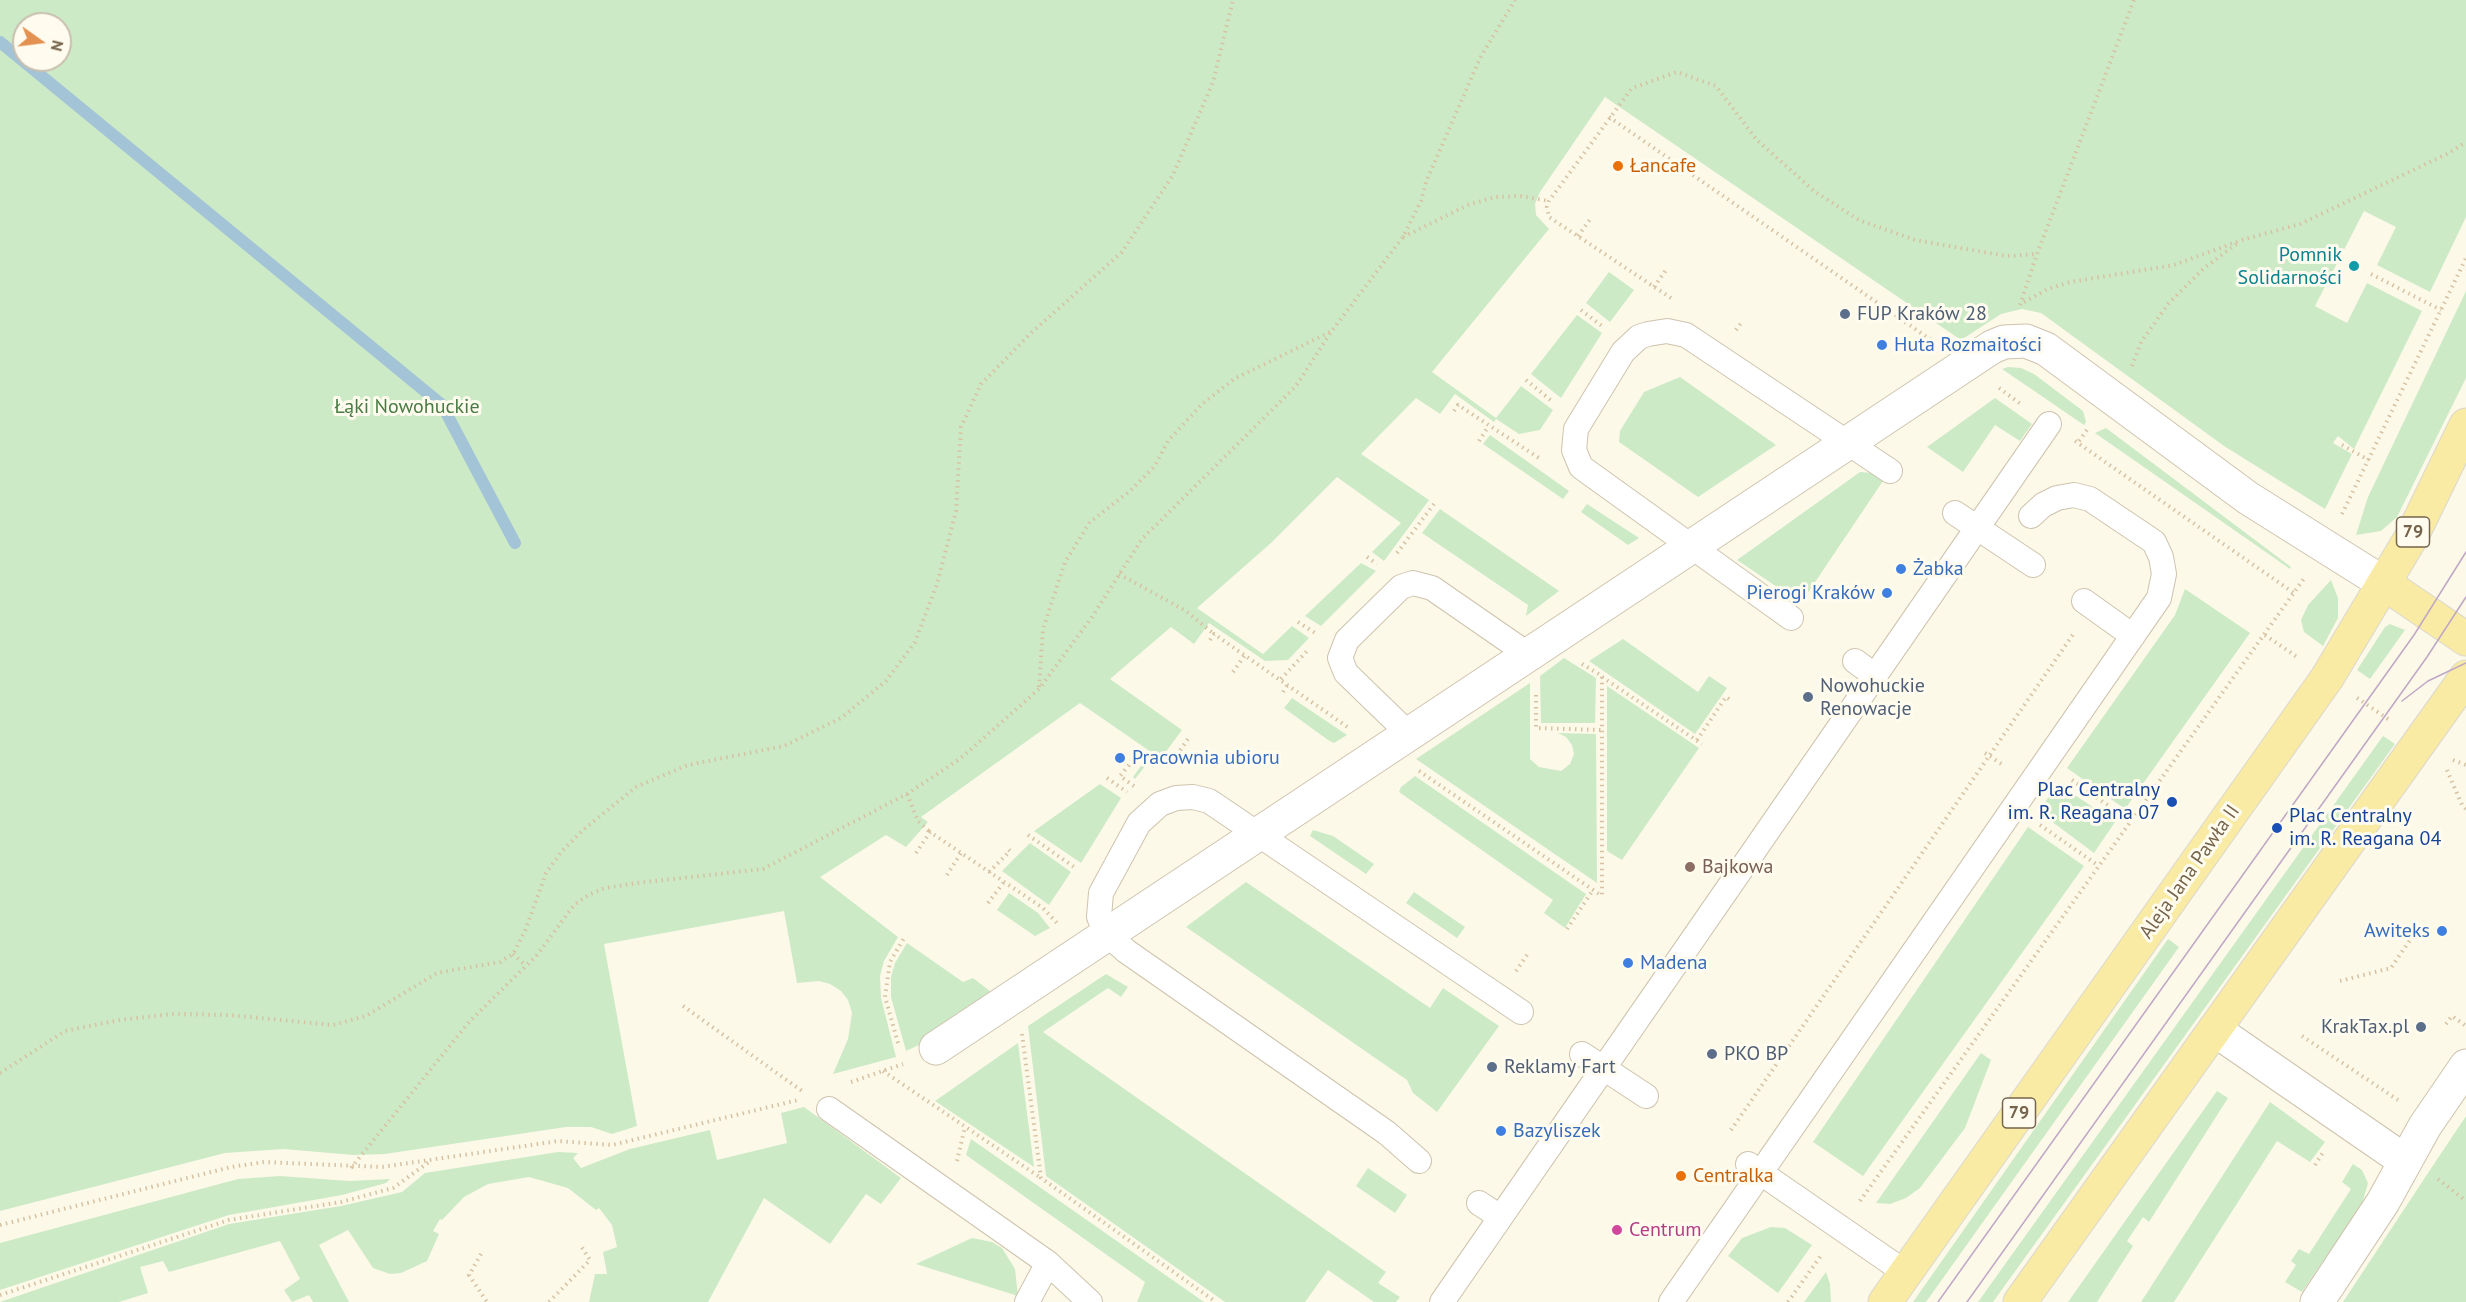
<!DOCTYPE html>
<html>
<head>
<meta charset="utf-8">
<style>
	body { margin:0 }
	#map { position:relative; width:2466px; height:1302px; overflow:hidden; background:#fcf9e8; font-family:"PT Sans",sans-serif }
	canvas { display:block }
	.north { position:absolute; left:12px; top:12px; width:60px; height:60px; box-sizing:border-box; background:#fffcef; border:2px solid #c8bfae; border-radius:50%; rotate:104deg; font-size:16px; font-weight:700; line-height:24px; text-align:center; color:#76644c }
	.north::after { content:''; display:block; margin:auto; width:21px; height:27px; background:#e39151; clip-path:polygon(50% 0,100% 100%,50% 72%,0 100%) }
</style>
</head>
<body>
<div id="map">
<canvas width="2466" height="1302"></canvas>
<div class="north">N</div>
</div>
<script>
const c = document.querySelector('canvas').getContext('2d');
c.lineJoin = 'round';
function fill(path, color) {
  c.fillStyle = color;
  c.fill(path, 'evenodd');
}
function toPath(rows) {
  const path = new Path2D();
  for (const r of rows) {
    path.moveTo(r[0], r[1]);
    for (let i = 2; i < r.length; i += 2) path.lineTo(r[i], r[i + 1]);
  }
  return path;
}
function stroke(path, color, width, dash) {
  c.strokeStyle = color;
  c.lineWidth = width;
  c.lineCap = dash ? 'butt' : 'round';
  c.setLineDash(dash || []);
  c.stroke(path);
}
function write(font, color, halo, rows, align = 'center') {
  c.font = font + ' "PT Sans",sans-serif';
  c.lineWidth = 6;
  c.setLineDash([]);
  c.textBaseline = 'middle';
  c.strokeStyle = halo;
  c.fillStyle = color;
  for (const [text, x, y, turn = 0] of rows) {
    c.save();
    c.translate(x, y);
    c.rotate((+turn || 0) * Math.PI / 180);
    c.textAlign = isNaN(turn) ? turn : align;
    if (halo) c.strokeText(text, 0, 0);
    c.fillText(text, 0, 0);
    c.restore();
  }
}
fill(toPath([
	[0,0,2466,0,2466,217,2430,292,2377,265,2396,227,2364,211,2315,306,2347,323,2367,283,2422,311,2354,449,2338,436,2333,443,2352,454,2325,509,2224,446,2041,313,2022,309,2001,314,1961,340,1605,97,1540,192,1535,204,1536,215,1549,229,1432,372,1496,418,1521,386,1553,410,1540,430,1519,434,1496,419,1494,422,1455,394,1440,414,1416,398,1361,454,1429,500,1384,561,1372,552,1401,523,1337,477,1271,543,1197,608,1263,654,1292,626,1309,638,1288,660,1265,661,1209,623,1194,644,1171,627,1110,679,1182,730,1165,753,1154,755,1135,779,1133,777,1151,752,1080,703,921,817,928,822,906,847,886,835,820,877,898,937,884,961,880,976,881,998,896,1057,833,1074,848,1039,852,1013,848,1000,841,991,830,984,819,981,797,983,784,911,604,944,637,1126,612,1134,591,1127,566,1127,385,1154,353,1155,284,1149,225,1153,0,1211],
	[24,24,60,24,60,60,24,60],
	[1609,272,1634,290,1610,322,1586,303],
	[2466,291,2466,378,2397,517,2381,531,2356,535,2368,497],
	[1577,315,1602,333,1561,398,1531,374],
	[2008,367,2021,368,2034,374,2083,411,2086,422,2084,425,2002,369],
	[1680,377,1776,445,1698,497,1619,442,1620,431,1644,392],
	[1995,398,2032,424,2020,441,1995,425,1963,472,1927,447],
	[2106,428,2291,567,2290,569,2095,433],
	[1490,435,1569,491,1563,499,1483,444],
	[1860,472,1874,473,1885,478,1801,603,1737,560],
	[1587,504,1639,538,1628,545,1581,512],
	[1440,509,1559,591,1526,616,1528,605,1422,533],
	[1361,563,1376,571,1321,626,1305,616],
	[2331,580,2338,598,2338,618,2323,646,2304,632,2301,620,2308,605],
	[2185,589,2250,633,2125,809,2067,768,2175,615],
	[2390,624,2405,630,2370,679,2357,670,2385,627],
	[1623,639,1698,692,1709,676,1727,688,1695,734,1589,661],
	[1564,658,1596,678,1595,723,1541,723,1540,676],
	[1530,683,1530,759,1539,767,1561,771,1570,764,1574,754,1572,745,1566,737,1558,733,1596,734,1597,883,1416,759],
	[1607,686,1699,748,1622,860,1607,851],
	[1292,698,1347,735,1334,743,1328,740,1284,708],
	[2383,736,2395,744,1993,1302,1978,1302],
	[1415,776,1586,894,1565,928,1544,913,1553,900,1399,792,1401,787],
	[2057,783,2115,822,2094,853,2039,812],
	[1100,784,1121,798,1081,863,1034,831],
	[2028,827,2084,866,1863,1176,1813,1142],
	[1313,830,1333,836,1374,864,1366,874,1310,836],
	[1030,843,1071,872,1049,905,1002,871],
	[1246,882,1430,1008,1443,988,1499,1026,1437,1112,1413,1093,1407,1080,1186,927],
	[1414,892,1465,927,1457,938,1406,903],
	[1009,893,1038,913,1050,928,1035,936,997,910],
	[2168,939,2179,947,1926,1302,1913,1302],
	[907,943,963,982,973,978,995,995,930,1040,906,1051,891,997,891,977,895,963],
	[1106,974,1128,987,1121,997,1108,988,1043,1032,1386,1272,1378,1283,1400,1297,1396,1302,1374,1302,1328,1270,1305,1302,1225,1302,1046,1176,1028,1026],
	[1018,1043,1034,1167,935,1101],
	[1981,1053,1991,1060,1965,1128,1920,1188,1906,1198,1890,1204,1876,1203],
	[2217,1091,2228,1098,2149,1222,2143,1217,2127,1241,2133,1246,2097,1302,2068,1302],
	[2270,1102,2325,1142,2310,1162,2277,1141,2174,1302,2141,1302],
	[804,1107,901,1178,881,1204,866,1194,830,1244,764,1198,708,1302,589,1302,595,1274,607,1274,603,1252,617,1247,612,1225,599,1208,596,1210,568,1188,529,1177,488,1184,464,1197,442,1220,440,1219,433,1231,439,1234,427,1261,401,1273,390,1274,373,1268,348,1230,319,1245,349,1302,313,1302,309,1295,292,1302,284,1290,300,1279,280,1241,169,1272,163,1261,140,1267,148,1293,119,1302,0,1302,229,1224,341,1206,402,1192,425,1173,558,1152,578,1153,573,1158,581,1168,630,1149,710,1130,717,1160,787,1143,781,1113],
	[2466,1116,2466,1302,2343,1302,2426,1176],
	[971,1139,1204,1302,1137,1302,1145,1282,966,1155],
	[2353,1164,2362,1170,2368,1183,2362,1204,2302,1292,2285,1282,2296,1265,2291,1261,2299,1249,2309,1254,2351,1189,2342,1182],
	[1368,1168,1407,1195,1395,1213,1356,1186],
	[280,1176,349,1181,390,1179,386,1183,342,1195,229,1215,0,1290,0,1243,238,1179],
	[1771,1227,1785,1228,1812,1245,1778,1293,1728,1256,1742,1238],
	[972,1238,992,1242,1002,1248,1015,1269,1018,1296,916,1264],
	[1826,1272,1830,1284,1831,1302,1804,1302]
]), '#cdeac7');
stroke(toPath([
	[0,42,442,405,515,543]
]), '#a3c4d7', 12);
const service = toPath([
	[1955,513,2033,565],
	[2084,601,2133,636],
	[1791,618,1581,467,1574,450,1576,429,1623,352,1639,337,1648,334,1667,331,1686,335,1890,471],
	[1855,661,1874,675],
	[1409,734,1346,673,1340,658,1347,640,1401,587,1413,583,1432,588,1529,655],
	[1582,1054,1646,1096],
	[829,1109,1048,1263,1090,1302],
	[1419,1161,1387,1133,1126,951,1106,933,1099,917,1101,893,1139,823,1160,804,1176,798,1193,797,1209,801,1521,1012],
	[1748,1164,1906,1273],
	[1479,1203,1500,1217],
	[1027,1302,1048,1263],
	[1442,1302,2049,424],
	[1671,1302,2159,598,2164,574,2161,557,2154,542,2090,499,2074,495,2057,498,2043,505,2031,516]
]);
const minor = toPath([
	[2215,1030,2405,1161],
	[936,1048,1992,347,2004,342,2026,341,2046,349,2248,498,2385,584],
	[2317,1302,2383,1202,2425,1126,2466,1066]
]);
const primary = toPath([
	[2385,584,2466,639],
	[1885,1302,2327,678,2412,536,2466,425],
	[2020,1302,2466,677]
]);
stroke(service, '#cec3ae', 26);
stroke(minor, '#cec3ae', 35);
stroke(primary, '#dbd7d0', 35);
stroke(toPath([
	[1609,117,1934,342],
	[1578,236,1591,218],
	[1403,237,1468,205,1495,197,1520,196,1549,201],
	[2371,274,2441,310],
	[1654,287,1666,270],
	[1671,298,1549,217,1547,207,1549,201,1632,88,1677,72,1716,86,1756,139,1814,191,1859,220,1915,240,2006,256,2037,254],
	[2024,302,2048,289,2070,282,2174,265,2242,240,2300,224,2449,153,2466,142],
	[2020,305,2037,254,2134,0],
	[1581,310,1602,326],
	[1736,330,1741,323],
	[2132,366,2141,342,2168,304,2203,269,2239,242],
	[1526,380,1553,402],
	[1999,388,2022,405],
	[1454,411,1458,405,1542,460],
	[1479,441,1488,427],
	[2075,441,2294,593],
	[2079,441,2089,427],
	[2342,445,2369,460],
	[2342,514,2466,258],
	[1397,553,1434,504],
	[1367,557,1377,564],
	[1119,574,1186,611,1214,634],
	[1298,622,1315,633],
	[2265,635,2297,657],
	[1210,640,1214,634,1349,728],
	[1582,664,1602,676,1602,895],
	[1233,672,1245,655],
	[1602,677,1702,744],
	[1281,679,1307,651],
	[1039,687,1043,629,1065,562,1090,522,1130,491,1154,467,1168,441,1201,405,1234,379,1330,332],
	[1283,692,1288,684],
	[1536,695,1536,728,1601,730],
	[2357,698,2391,721],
	[1697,740,1726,697,1732,701],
	[1985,753,2003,765],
	[2453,760,2466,765],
	[1170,765,1190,736],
	[2447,770,2462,805,2466,809],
	[1419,771,1602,896],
	[1107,778,1127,792],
	[2072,780,2130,821],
	[1134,786,1120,776,1134,759],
	[907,794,918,821,930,832],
	[2040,825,2099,866],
	[1028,835,1077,869],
	[916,853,930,832,1043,908,1057,923],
	[989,872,1010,851,1008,849],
	[947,875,961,853],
	[988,903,1004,882],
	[1567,929,1593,890],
	[513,954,525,965],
	[1516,971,1529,952],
	[2340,981,2391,968,2410,940],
	[683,1006,802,1091],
	[2446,1024,2452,1016,2466,1026],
	[1022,1034,1041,1178,1216,1302],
	[2302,1036,2398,1100],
	[898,1043,885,997,890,962,904,938],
	[883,1071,1041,1178],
	[0,1073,65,1031,120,1020,172,1014,229,1015,333,1025,366,1016,437,973,500,962,513,954,525,931,546,873,562,851,583,830,636,787,688,765,784,746,841,718,886,681,915,642,937,584,956,511,961,427,981,384,1030,334,1122,252,1173,175,1213,82,1233,0],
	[851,1082,903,1064],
	[1731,1130,2074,633],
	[957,1161,965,1127],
	[2315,1165,2324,1151],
	[351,1168,469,1022,537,955,574,905,590,894,605,888,637,883,763,869,907,794,961,758,1039,689,1092,617,1142,539,1296,386,1331,332,1403,237,1421,201,1426,182,1480,58,1515,0],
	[2438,1179,2466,1201],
	[1860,1201,2305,577],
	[0,1225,231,1167,264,1162,382,1167,558,1141,612,1145,798,1100],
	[481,1254,469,1275,487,1302],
	[0,1295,229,1220,341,1202,393,1188,429,1162],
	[549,1302,590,1260,581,1246],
	[1788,1302,1822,1254]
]), '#d6c2a3', 4, [1.5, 4.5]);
stroke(service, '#fff', 24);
stroke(minor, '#fff', 33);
stroke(primary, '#f9eba3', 33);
stroke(toPath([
	[2402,701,2428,681,2466,663],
	[1938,1302,2414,635,2466,552],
	[1967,1302,2427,657,2466,597]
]), '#bfa6c6', 1.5);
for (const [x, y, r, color] of [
	[1618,166,6,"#e8710a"],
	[2354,266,6,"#0f9aa8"],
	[1845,314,6,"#5c6f8a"],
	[1882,345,6,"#3f7fe0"],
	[1901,569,6,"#3f7fe0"],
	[1887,593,6,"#3f7fe0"],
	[1808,697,6,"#5c6f8a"],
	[1120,758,6,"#3f7fe0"],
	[2172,802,6,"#1a4fb4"],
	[2277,828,6,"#1a4fb4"],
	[1690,867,6,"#8d6e63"],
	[2442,931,6,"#3f7fe0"],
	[1628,963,6,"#3f7fe0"],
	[2421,1027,6,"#5c6f8a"],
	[1712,1054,6,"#5c6f8a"],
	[1492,1067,6,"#5c6f8a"],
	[1501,1131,6,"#3f7fe0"],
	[1681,1176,6,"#e8710a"],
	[1617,1230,6,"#d1479c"]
]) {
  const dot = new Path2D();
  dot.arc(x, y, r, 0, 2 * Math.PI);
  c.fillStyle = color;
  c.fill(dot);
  stroke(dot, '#fffcef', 2);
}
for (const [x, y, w] of [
	[2413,532,33],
	[2019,1113,33]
]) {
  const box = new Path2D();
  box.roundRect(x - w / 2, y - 15, w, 30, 4.5);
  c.fillStyle = '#fffcef';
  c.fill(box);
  stroke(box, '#76644c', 1.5);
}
write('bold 18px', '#76644c', null, [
	["79",2413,532],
	["79",2019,1113]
]);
write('20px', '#c56008', '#fffcef', [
	["Łancafe",1630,166],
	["Centralka",1693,1176]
], 'left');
write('20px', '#0d838f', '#fffcef', [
	["Pomnik",2342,255],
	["Solidarności",2342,278]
], 'right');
write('20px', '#4e5e75', '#fffcef', [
	["FUP Kraków 28",1857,314],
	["Nowohuckie",1820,686],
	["Renowacje",1820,709],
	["KrakTax.pl",2409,1027,"right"],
	["PKO BP",1724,1054],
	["Reklamy Fart",1504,1067]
], 'left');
write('20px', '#366cbe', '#fffcef', [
	["Huta Rozmaitości",1894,345],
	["Żabka",1913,569],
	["Pierogi Kraków",1875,593,"right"],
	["Pracownia ubioru",1132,758],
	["Awiteks",2430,931,"right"],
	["Madena",1640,963],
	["Bazyliszek",1513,1131]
], 'left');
write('20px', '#497b44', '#fffcef', [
	["Łąki Nowohuckie",407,407]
]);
write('20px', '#164399', '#fffcef', [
	["Plac Centralny",2160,790],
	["im. R. Reagana 07",2160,813],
	["Plac Centralny",2289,816,"left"],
	["im. R. Reagana 04",2289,839,"left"]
], 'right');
write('20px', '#785e54', '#fffcef', [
	["Bajkowa",1702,867]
], 'left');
write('20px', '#76644c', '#fffcef', [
	["Aleja Jana Pawła II",2190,872,-55]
]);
write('20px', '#b23c85', '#fffcef', [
	["Centrum",1629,1230]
], 'left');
</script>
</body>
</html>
